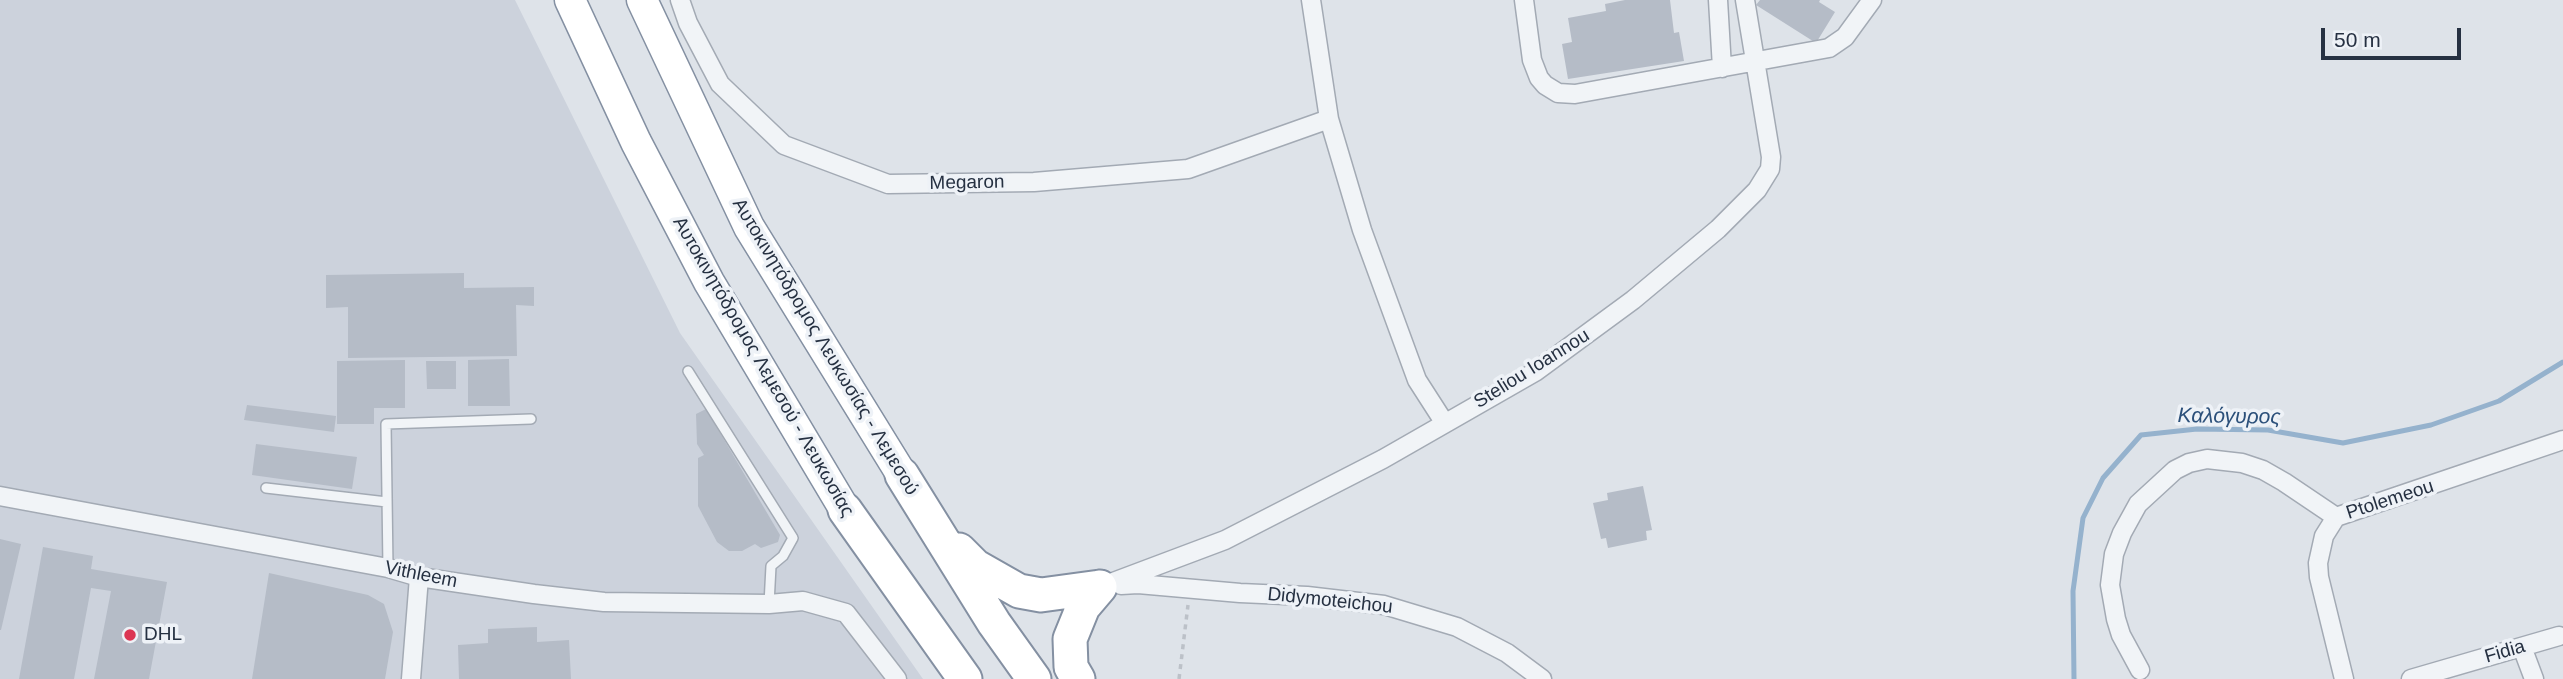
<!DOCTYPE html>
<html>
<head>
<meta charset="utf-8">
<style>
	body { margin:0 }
	#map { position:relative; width:2563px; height:679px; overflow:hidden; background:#dee3e9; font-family:Arial,sans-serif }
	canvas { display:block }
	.scale { position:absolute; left:2321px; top:28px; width:140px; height:32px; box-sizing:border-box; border:4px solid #263142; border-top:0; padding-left:9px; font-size:21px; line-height:24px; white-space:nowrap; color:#263142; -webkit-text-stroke:5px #eef2f7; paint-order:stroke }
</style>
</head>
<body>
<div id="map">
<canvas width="2563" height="679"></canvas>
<div class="scale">50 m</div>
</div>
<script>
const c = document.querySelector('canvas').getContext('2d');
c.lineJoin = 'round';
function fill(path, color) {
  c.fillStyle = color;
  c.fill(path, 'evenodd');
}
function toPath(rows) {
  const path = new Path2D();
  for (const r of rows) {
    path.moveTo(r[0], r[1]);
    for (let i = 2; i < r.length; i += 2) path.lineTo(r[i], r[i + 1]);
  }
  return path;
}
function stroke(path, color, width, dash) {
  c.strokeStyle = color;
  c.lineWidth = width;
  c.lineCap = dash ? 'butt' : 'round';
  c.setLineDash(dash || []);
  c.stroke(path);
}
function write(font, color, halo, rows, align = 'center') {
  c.font = font + ' Arial,sans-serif';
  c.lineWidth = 7;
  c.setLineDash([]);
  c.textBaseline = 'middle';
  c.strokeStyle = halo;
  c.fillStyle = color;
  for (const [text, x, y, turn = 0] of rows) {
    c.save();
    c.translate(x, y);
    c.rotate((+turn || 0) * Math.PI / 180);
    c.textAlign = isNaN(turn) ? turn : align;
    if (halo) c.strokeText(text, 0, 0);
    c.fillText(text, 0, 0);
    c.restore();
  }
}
fill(toPath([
	[0,0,515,0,680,333,923,679,0,679]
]), '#ccd2dc');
stroke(toPath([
	[2074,679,2073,591,2083,518,2103,478,2141,435,2197,429,2268,430,2343,443,2431,425,2499,401,2563,362]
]), '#95b2cd', 5);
fill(toPath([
	[1625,0,1670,0,1674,33,1679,32,1684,61,1568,79,1562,44,1572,42,1568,18,1606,11,1605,4],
	[1760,0,1820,0,1819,2,1835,12,1816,43,1756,5],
	[464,273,464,288,534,287,534,306,516,305,517,356,348,358,348,307,326,308,326,275],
	[509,359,510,406,468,406,468,360],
	[405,360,405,408,374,408,374,424,337,424,337,361],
	[426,361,456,361,456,389,427,389],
	[247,405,336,416,334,432,244,420],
	[706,409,780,535,778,542,761,548,755,544,742,551,729,551,717,542,698,506,698,458,704,455,697,444,696,414],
	[256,444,357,457,352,489,252,475],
	[1643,486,1652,530,1646,531,1647,540,1608,548,1606,538,1601,539,1593,503,1608,500,1607,493],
	[0,539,21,544,1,630,0,630],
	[43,547,93,556,91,569,167,582,149,679,94,679,111,591,91,588,74,679,19,679],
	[269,573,368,595,384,604,393,632,385,679,252,679],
	[537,627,537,642,569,640,571,679,459,679,458,645,488,643,488,629]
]), '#b5bcc7');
const service = toPath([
	[688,371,793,538,783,556,771,566,769,604],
	[266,488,387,502],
	[388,568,386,424,531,419]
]);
const minor = toPath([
	[680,0,688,23,720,84,784,145,888,184,1034,182,1188,169,1329,119],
	[1311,0,1329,119,1362,230,1417,380,1444,422],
	[1524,0,1532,60,1539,78,1545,85,1558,93,1575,94,1829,48,1845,37,1872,0],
	[1718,0,1722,68],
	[0,496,388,568,419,577,534,594,604,602,769,604,803,601,846,613,897,679],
	[1121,585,1138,584,1240,593,1307,596,1384,605,1457,627,1507,653,1542,679],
	[1100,587,1225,540,1383,459,1535,372,1633,300,1718,229,1757,190,1770,169,1771,157,1745,0],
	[2522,647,2534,679],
	[2140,670,2121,635,2116,619,2110,585,2114,554,2122,533,2138,504,2175,470,2189,463,2207,459,2242,463,2263,470,2284,482,2336,517],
	[411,679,419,577],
	[2344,679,2319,577,2318,563,2324,536,2336,517,2563,440],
	[2411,679,2559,636]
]);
const trunk = toPath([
	[570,0,636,142,709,282,845,510],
	[642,0,749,227,902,475]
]);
const motorway = toPath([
	[902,475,994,623,1034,679],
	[845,510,965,679],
	[959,550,975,566,1019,591,1041,595,1100,587],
	[1078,679,1071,667,1070,639,1083,607,1100,587]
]);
stroke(service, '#a3aab4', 12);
stroke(minor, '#a3aab4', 21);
stroke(trunk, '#8490a2', 33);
stroke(motorway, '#8490a2', 37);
stroke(toPath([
	[1179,679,1188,605]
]), '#bcc1c8', 3.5, [5, 5]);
stroke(service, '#f1f4f7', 9);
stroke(minor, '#f1f4f7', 18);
stroke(trunk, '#fff', 30);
stroke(motorway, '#fff', 33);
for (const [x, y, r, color] of [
	[130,635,7,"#dc3653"]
]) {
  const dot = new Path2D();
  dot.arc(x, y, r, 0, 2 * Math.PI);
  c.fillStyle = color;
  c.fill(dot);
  stroke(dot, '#eef2f7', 2.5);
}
write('19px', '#263142', '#eef2f7', [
	["Megaron",967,183,-1],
	["Αυτοκινητόδρομος Λευκωσίας - Λεμεσού",825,347,59],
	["Αυτοκινητόδρομος Λεμεσού - Λευκωσίας",763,367,60],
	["Steliou Ioannou",1532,369,-32],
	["Ptolemeou",2390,500,-18],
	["Vithleem",421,575,11],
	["Didymoteichou",1330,601,6],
	["Fidia",2505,652,-16]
]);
write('19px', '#263142', '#eef2f7', [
	["DHL",144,635]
], 'left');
write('italic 21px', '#2c507a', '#eef2f7', [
	["Καλόγυρος",2229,417,1]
]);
</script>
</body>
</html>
